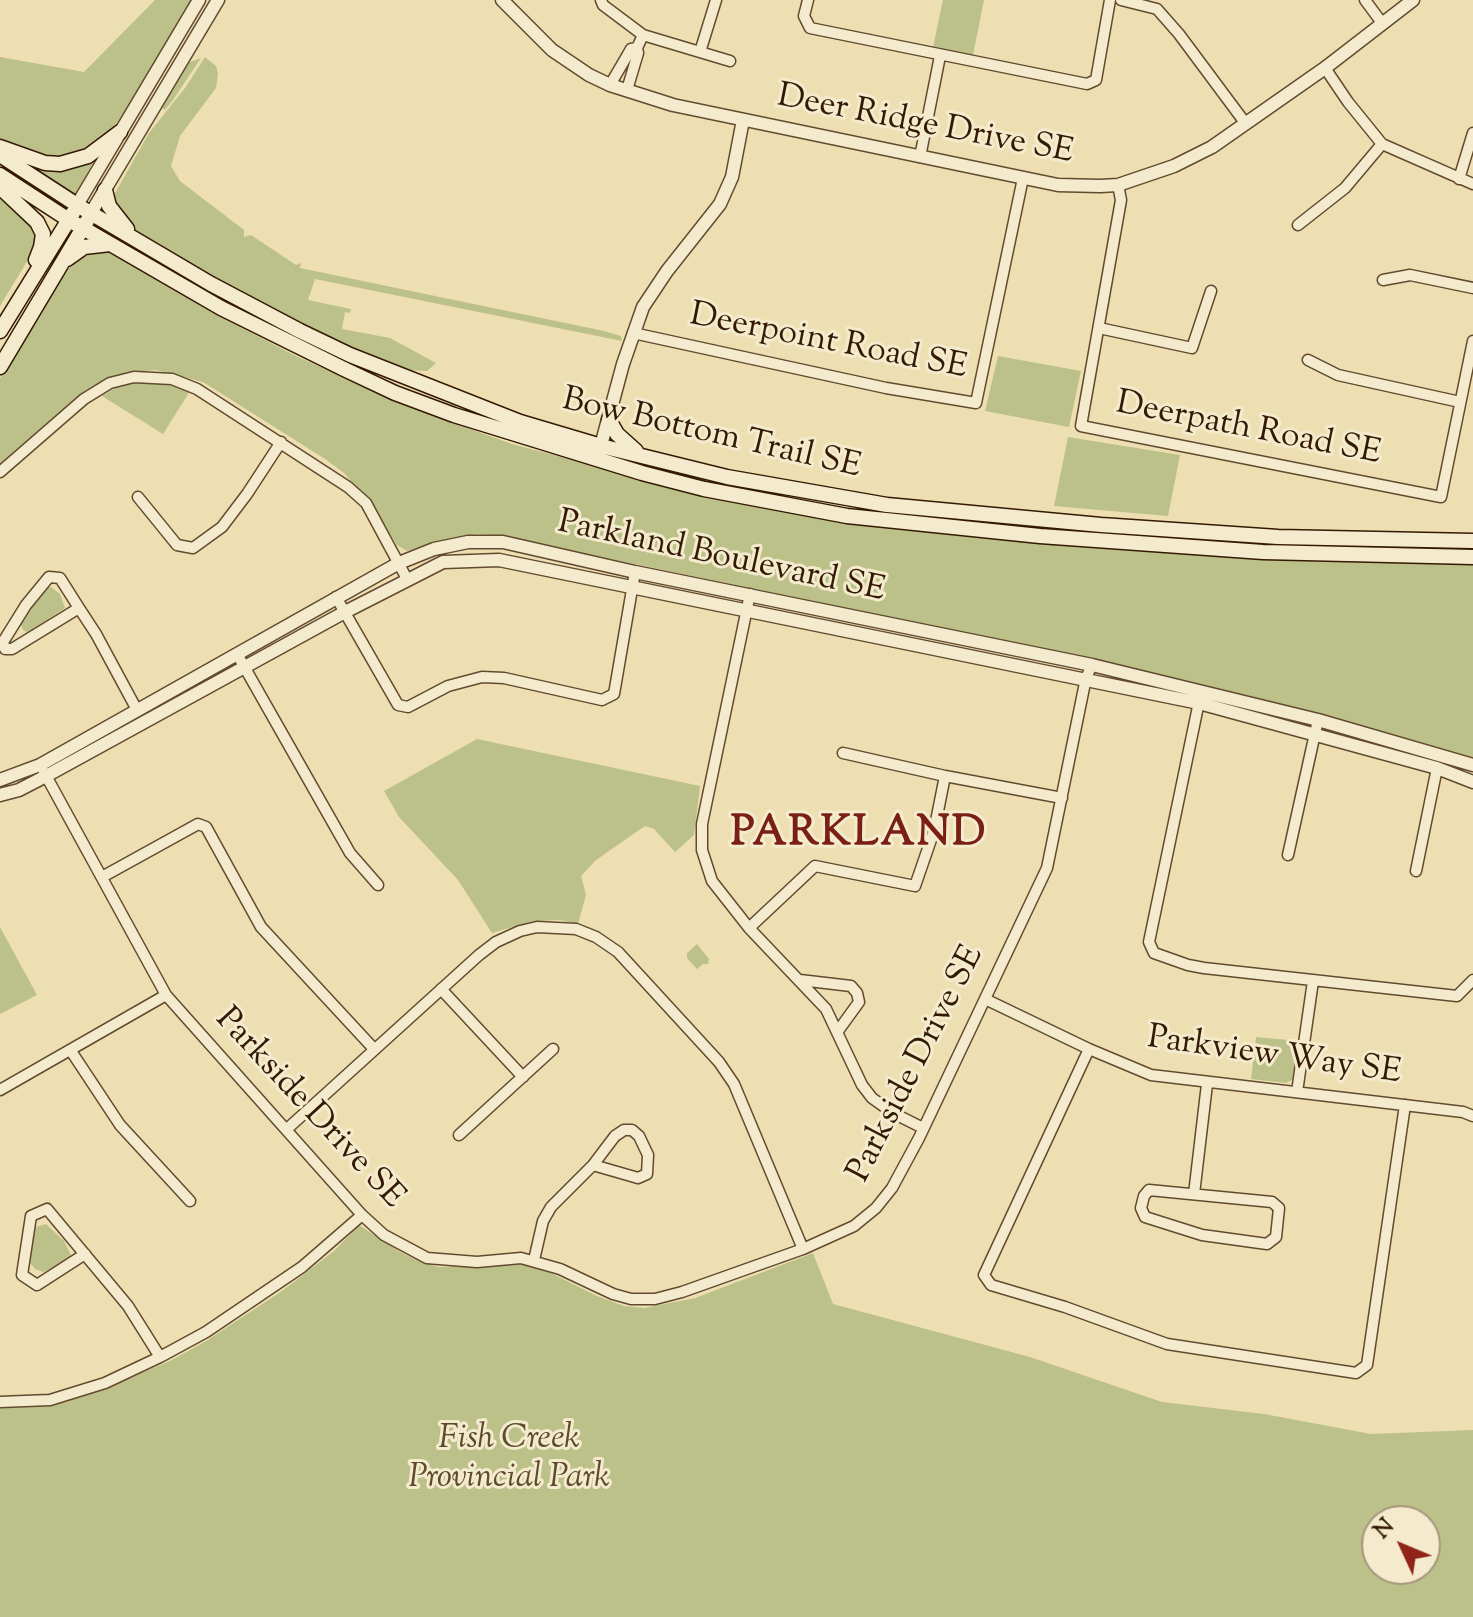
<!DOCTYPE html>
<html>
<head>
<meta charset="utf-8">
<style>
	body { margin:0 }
	#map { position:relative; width:1473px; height:1617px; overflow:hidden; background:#eedfb2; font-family:"Sorts Mill Goudy",serif }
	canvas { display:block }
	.north { position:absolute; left:1361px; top:1505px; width:80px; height:80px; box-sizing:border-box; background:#f4eacd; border:2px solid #a7967c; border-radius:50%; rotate:314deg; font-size:22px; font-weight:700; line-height:32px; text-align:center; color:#341903 }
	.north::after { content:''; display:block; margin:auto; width:28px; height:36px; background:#8f2418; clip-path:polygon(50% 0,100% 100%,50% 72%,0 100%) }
</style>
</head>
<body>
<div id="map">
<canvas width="1473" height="1617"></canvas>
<div class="north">N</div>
</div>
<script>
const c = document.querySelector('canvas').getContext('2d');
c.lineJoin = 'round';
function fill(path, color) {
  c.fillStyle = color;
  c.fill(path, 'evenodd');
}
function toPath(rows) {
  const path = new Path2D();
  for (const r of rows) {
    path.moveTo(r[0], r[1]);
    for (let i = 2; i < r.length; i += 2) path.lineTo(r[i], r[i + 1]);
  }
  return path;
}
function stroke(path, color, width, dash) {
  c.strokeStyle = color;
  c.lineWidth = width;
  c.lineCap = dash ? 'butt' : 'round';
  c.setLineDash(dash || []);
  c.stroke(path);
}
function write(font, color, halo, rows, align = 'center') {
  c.font = font + ' "Sorts Mill Goudy",serif';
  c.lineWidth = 6;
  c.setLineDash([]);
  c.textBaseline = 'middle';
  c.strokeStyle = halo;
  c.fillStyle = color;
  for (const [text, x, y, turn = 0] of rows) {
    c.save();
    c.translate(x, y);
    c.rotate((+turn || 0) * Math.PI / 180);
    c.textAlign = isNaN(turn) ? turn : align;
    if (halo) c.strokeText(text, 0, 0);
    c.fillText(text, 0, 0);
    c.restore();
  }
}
fill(toPath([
	[155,0,191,0,123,115,104,139,93,148,49,160,0,143,0,57,84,72],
	[943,0,984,0,973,55,933,47],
	[205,57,216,66,218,74,216,88,180,136,171,166,180,181,244,230,244,237,251,235,296,265,301,263,300,268,604,331,621,336,622,341,315,279,308,300,351,309,350,313,345,312,342,329,390,338,436,363,427,371,402,370,274,312,150,242,125,224,114,200,115,193,149,133,185,88],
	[201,58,173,100,165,110,160,106,185,64],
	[14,158,93,159,94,161,76,193,71,193],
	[0,196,36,230,37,241,31,255,0,306],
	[86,251,108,251,213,313,298,357,415,409,512,444,732,502,843,521,969,537,1183,554,1473,564,1473,762,1344,721,1104,662,506,537,478,534,452,538,407,551,397,545,372,505,344,473,325,459,203,382,156,370,129,373,106,379,86,390,0,464,0,378,51,293,71,266],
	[998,356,1081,371,1069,427,985,411],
	[138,381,174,383,190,391,163,434,102,396,117,387],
	[1068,437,1180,455,1168,516,1054,506],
	[51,587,60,594,65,608,28,632,24,631,19,622,42,589],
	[477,739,700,786,694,835,675,852,654,829,645,826,596,860,581,876,586,895,578,924,559,920,533,921,492,933,458,880,399,817,384,791],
	[0,927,37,995,0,1014],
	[697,944,709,959,708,964,703,964,697,969,687,958,687,953],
	[1256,1037,1300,1041,1294,1079,1286,1083,1251,1079],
	[46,1224,64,1241,71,1255,68,1261,43,1272,35,1269,30,1263,30,1246,32,1228],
	[359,1225,402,1253,421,1262,439,1267,520,1264,539,1267,597,1296,624,1306,644,1308,695,1298,813,1253,833,1304,1030,1357,1162,1402,1264,1414,1371,1434,1473,1430,1473,1617,0,1617,0,1406,38,1406,64,1401,100,1391,170,1361,206,1341,282,1291,334,1251],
	[1377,1521,1425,1521,1425,1569,1377,1569]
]), '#bcc189');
const minor = toPath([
	[601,0,603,5,643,35,730,61],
	[808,0,804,16,810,28,1087,84,1096,80,1110,0],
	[1121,0,1157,9,1179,34,1246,124],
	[1365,0,1382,23],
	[700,52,716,0],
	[1325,68,1348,102,1382,144,1473,184],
	[610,85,631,49,637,48],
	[627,90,638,53,637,48,643,35],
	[920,157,940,56],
	[1459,179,1473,133],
	[1118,185,1121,200,1081,426,1441,497,1473,341],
	[1298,225,1345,188,1382,144],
	[1383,280,1410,275,1473,288],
	[1099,328,1192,348,1211,291],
	[633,333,886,388,976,403,1023,178],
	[1308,360,1338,375,1460,402],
	[0,472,84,399,110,383,134,377,172,379,197,389,348,487,366,503,407,579],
	[138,497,177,545,193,548,222,527,247,494,281,442],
	[750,594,702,824,702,850,712,881,749,928,826,1009,862,1085,872,1098,893,1113,923,1128],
	[336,597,398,705,408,707,448,686,482,677,504,678,602,700,614,694,635,572],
	[79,608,12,649,5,649,3,642,26,605,49,577,60,578,79,608,96,634,137,710],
	[237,654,350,853,378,885],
	[1200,697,1149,942,1154,953,1188,965,1204,968,1457,996,1473,980],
	[843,753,945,776,1062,798],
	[44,772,166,995,362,1215,384,1235,427,1258,477,1262,521,1258,560,1269,613,1294,631,1299,655,1299,682,1292,803,1249,854,1226,876,1208,892,1188,919,1138,1047,868,1086,678,1092,665],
	[1288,855,1318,720],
	[1416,871,1437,768],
	[102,877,198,824,206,827,261,927,374,1049],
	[749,928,815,866,915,886,934,831,945,776],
	[800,980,851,986,857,993,859,1002,838,1031],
	[441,989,523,1077],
	[985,999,1089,1049,1151,1075,1463,1112,1473,1116],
	[1089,1049,984,1275,991,1285,1065,1307,1167,1344,1356,1373,1367,1365,1405,1105],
	[71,1051,120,1125,190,1201],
	[0,1090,166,995],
	[1297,1092,1313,981],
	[287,1129,479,955,496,942,520,931,537,927,576,929,596,937,618,952,719,1062,734,1084,803,1249],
	[624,1130,632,1130,639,1136,648,1155,647,1174,638,1178,593,1165,615,1136,624,1130],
	[459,1135,553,1049],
	[1149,1190,1272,1202,1279,1208,1276,1237,1267,1244,1202,1235,1145,1217,1141,1208,1144,1196,1149,1190],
	[1194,1194,1207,1084],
	[85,1254,37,1285,22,1275,31,1216,47,1209,128,1306,160,1357],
	[534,1260,543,1221,551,1207,593,1165],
	[0,1402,50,1400,105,1383,160,1357,206,1332,302,1267,362,1215]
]);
const tertiary = toPath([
	[502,0,552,50,589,75,610,85,673,105,1058,185,1100,186,1118,185,1174,166,1212,147,1325,68,1413,0],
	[77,205,199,0],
	[91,213,218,0],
	[599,453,623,364,643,307,667,271,720,204,732,177,743,120],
	[0,780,40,765,399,563,434,549,468,542,503,542,635,572,1092,665,1318,720,1473,765],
	[0,795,19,790,46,776,345,612,443,562,499,560,1199,703,1437,768,1473,782]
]);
const secondary = toPath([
	[0,147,45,163,60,164,88,156,120,132],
	[0,155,77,205,211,284,300,331,350,355,520,422,601,446,727,477,887,505,1101,525,1278,537,1473,541],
	[0,175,69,220,221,308,344,369,395,393,454,415,642,473,704,489,847,516,1040,536,1263,552,1473,557],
	[0,187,37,222,43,234,41,247,36,260],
	[105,190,109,206,127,229],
	[67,259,84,247,110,244],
	[0,331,73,213],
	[0,367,87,221],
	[609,420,617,434,636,451]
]);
stroke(minor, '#624a2f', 13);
stroke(tertiary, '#624a2f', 15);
stroke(secondary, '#341903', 17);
stroke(minor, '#f4eacd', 10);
stroke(tertiary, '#f4eacd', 12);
stroke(secondary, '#f4eacd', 14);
write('34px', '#341903', '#f4eacd', [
	["Deer Ridge Drive SE",925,127,11],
	["Deerpoint Road SE",828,344,11],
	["Deerpath Road SE",1248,431,11],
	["Bow Bottom Trail SE",711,436,13],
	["Parkland Boulevard SE",721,559,12],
	["Parkview Way SE",1274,1058,8],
	["Parkside Drive SE",918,1065,-63],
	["Parkside Drive SE",308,1110,47]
]);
write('italic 34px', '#5d4b2b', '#f4eacd', [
	["Fish Creek",509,1441],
	["Provincial Park",509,1480]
]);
c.letterSpacing = '2px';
write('bold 42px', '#7a1f14', '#f4eacd', [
	["PARKLAND",859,837]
]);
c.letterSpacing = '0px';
</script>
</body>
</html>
